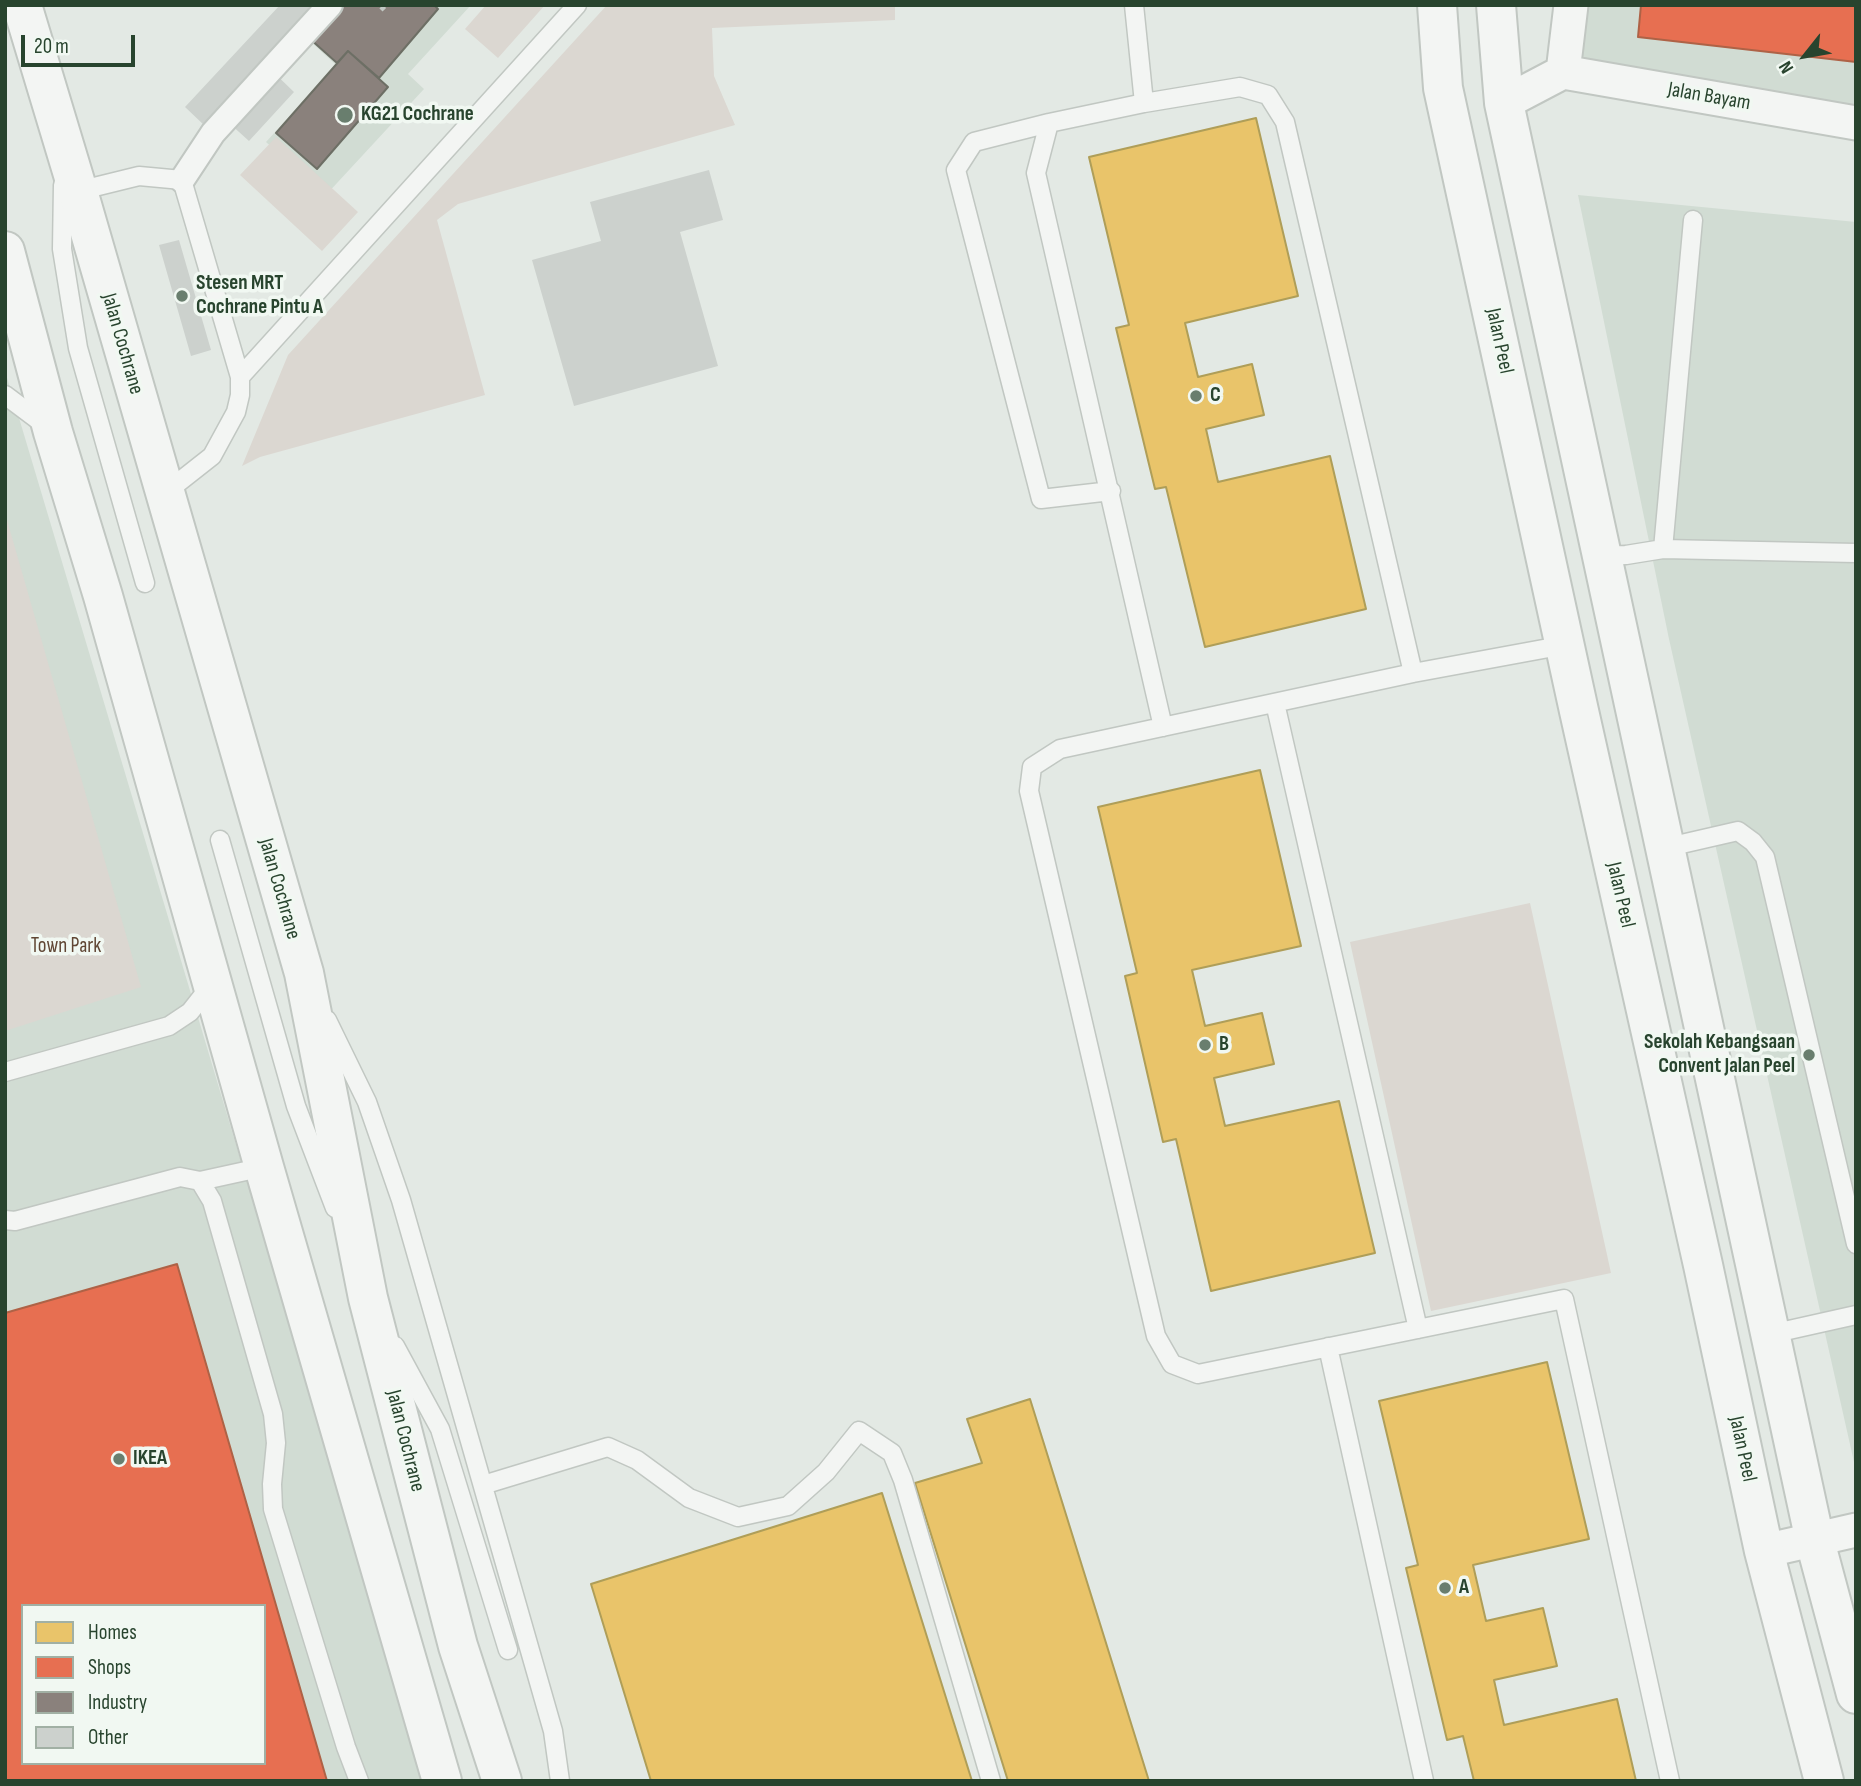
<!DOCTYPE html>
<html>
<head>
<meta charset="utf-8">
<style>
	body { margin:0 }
	#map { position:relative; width:1861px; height:1786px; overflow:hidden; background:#e3e9e4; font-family:"Sofia Sans Condensed",sans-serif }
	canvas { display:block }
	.frame { position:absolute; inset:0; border:7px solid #28442e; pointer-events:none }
	.legend { position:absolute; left:21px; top:1604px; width:245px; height:161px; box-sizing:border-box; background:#f1f8f2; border:2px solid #a1b0a4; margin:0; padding:9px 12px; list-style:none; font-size:21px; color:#28442e }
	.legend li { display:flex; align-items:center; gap:14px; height:35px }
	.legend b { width:35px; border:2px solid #a1b0a4 }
	.north { position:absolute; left:1770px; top:21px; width:70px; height:70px; -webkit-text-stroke:5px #f1f8f2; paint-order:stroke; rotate:239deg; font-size:19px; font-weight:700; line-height:28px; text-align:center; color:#28442e }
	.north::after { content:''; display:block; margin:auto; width:24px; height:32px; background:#28442e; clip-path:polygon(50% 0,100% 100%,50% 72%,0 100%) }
	.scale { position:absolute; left:21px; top:35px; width:114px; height:32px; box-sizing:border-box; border:4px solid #28442e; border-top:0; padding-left:9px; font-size:21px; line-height:24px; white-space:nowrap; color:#28442e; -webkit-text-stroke:5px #f1f8f2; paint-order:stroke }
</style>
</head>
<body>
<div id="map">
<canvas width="1861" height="1786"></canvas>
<div class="frame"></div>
<ul class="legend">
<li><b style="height:19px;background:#e9c46a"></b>Homes</li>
<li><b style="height:19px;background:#e76f51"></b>Shops</li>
<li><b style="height:19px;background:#8a817c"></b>Industry</li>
<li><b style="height:19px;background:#ccd1cd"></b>Other</li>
</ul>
<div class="north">N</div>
<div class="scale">20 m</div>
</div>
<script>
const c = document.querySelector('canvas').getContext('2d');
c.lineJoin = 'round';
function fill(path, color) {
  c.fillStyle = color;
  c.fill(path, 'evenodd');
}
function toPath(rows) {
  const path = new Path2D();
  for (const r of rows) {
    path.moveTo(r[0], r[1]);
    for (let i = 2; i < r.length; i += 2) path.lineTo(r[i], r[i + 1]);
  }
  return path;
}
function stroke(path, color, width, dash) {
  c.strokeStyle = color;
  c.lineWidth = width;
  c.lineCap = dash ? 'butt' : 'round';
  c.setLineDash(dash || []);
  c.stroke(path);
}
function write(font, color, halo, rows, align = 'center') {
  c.font = font + ' "Sofia Sans Condensed",sans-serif';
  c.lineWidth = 7;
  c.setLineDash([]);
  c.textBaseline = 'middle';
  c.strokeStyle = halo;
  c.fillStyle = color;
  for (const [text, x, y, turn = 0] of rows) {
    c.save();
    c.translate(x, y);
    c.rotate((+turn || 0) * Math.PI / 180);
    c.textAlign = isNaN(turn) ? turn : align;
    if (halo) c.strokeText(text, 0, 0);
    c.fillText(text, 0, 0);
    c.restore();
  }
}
fill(toPath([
	[322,5,471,5,408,74,424,89,325,196,266,142,336,65,299,31],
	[1588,5,1856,5,1856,108,1582,60],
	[1578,195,1856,222,1856,1471,1669,639],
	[5,371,426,1781,5,1781],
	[23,1606,264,1606,264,1763,23,1763]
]), '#d1dcd3');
fill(toPath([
	[486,5,545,5,498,58,465,29],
	[607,5,895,5,895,20,712,28,714,76,735,125,458,204,437,220,485,395,260,457,242,466,288,355],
	[276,137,358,212,322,251,240,175],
	[5,513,141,987,5,1031],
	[1530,903,1611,1273,1431,1311,1350,942]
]), '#dbd7d1');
const homes = toPath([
	[1256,118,1298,296,1185,323,1198,377,1252,364,1264,415,1206,429,1218,482,1330,456,1366,609,1205,647,1166,487,1155,489,1116,328,1129,325,1089,157,1256,118],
	[1260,770,1301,946,1192,970,1205,1026,1262,1013,1274,1064,1214,1078,1225,1126,1339,1101,1375,1253,1211,1291,1176,1139,1163,1142,1125,976,1137,973,1098,807,1260,770],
	[1547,1362,1589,1539,1473,1565,1486,1621,1543,1608,1557,1666,1494,1680,1504,1725,1617,1699,1636,1781,1474,1781,1463,1736,1447,1740,1406,1568,1418,1565,1379,1401,1547,1362],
	[1030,1399,1149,1781,1008,1781,915,1483,982,1463,967,1419,1030,1399],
	[882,1493,972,1781,651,1781,591,1584,882,1493]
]);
fill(homes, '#e9c46a');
stroke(homes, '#af9e58', 2);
const shops = toPath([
	[1641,5,1856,5,1856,62,1638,37,1641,5],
	[177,1264,327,1781,5,1781,5,1313,177,1264],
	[23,1606,264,1606,264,1763,23,1763,23,1606]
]);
fill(shops, '#e76f51');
stroke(shops, '#ae6246', 2);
const industry = toPath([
	[344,5,434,5,438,9,379,78,348,51,337,63,309,38,344,5],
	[348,51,388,87,317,169,276,133,348,51]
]);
fill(industry, '#8a817c');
stroke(industry, '#6d6f65', 2);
fill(toPath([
	[280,5,318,5,264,63,294,92,249,141,218,113,205,126,185,107],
	[709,170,723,220,680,232,718,366,574,406,532,260,601,241,590,202],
	[179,240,211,350,191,356,159,245]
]), '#ccd1cd');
const service = toPath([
	[1134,5,1144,103],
	[1049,123,1036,173,1163,727],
	[63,185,62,249,78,348,145,583],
	[78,191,139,176,182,180,240,377,240,395,236,412,212,456,165,493],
	[240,377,577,5],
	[5,395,45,425],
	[1111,491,1041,499,956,170,974,142,1049,123,1144,103,1240,87,1268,95,1285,122,1413,673],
	[1663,549,1693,220],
	[1600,556,1626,555,1663,549,1856,553],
	[1565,645,1413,673,1060,749,1032,767,1029,791,1156,1336,1172,1364,1198,1374,1564,1299,1670,1781],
	[1275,703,1418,1329],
	[220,840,296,1106,335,1208],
	[1664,848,1738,831,1753,842,1765,857,1856,1244],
	[327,1020,367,1102,401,1200,553,1731,560,1781],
	[5,1072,169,1026,190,1012,212,984],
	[200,1181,212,1201,273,1414,276,1443,272,1484,273,1509,346,1747,359,1781],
	[5,1220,15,1221,180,1177,200,1181,264,1167],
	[1771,1334,1856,1315],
	[395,1346,440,1429,508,1650],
	[1328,1347,1424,1781],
	[483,1485,608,1447,637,1460,689,1498,738,1517,788,1506,826,1472,859,1431,892,1453,903,1480,991,1781]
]);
const pedestrian = toPath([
	[182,180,213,133,330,5]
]);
const minor = toPath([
	[1563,72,1571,5],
	[1504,103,1563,72,1856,123],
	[1764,1551,1856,1530]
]);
const tertiary = toPath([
	[22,5,78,191,304,973,368,1298,458,1646,502,1781],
	[1437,5,1443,88,1579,711,1703,1265,1764,1551,1824,1781],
	[1496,5,1504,103,1815,1541,1856,1694],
	[5,251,53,432,103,596,264,1167,442,1781]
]);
stroke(service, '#c1c7c2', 21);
stroke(pedestrian, '#c1c7c2', 28);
stroke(minor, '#c1c7c2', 37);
stroke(tertiary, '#c1c7c2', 42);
stroke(toPath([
	[381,10,386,5]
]), '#c3c9c5', 4.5, [5, 5]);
stroke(service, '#f3f5f3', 18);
stroke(pedestrian, '#f3f5f3', 24);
stroke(minor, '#f3f5f3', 33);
stroke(tertiary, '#f3f5f3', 38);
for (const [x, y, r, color] of [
	[345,115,9,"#697e6e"],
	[182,296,7,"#697e6e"],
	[1196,396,7,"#697e6e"],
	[1205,1045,7,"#697e6e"],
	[1809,1055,7,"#697e6e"],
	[119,1459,7,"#697e6e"],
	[1445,1588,7,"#697e6e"]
]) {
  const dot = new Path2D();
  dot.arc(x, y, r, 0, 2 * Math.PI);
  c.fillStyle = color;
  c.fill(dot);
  stroke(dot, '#f1f8f2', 2.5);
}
write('21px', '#28442e', '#f1f8f2', [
	["Jalan Bayam",1709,97,10],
	["Jalan Peel",1499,341,78],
	["Jalan Cochrane",122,344,74],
	["Jalan Cochrane",279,889,74],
	["Jalan Peel",1620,895,77],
	["Jalan Cochrane",405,1441,76],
	["Jalan Peel",1742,1449,78]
]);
write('bold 21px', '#28442e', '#f1f8f2', [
	["KG21 Cochrane",361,115],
	["Stesen MRT",196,284],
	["Cochrane Pintu A",196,308],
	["C",1210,396],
	["Sekolah Kebangsaan",1795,1043,"right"],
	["Convent Jalan Peel",1795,1067,"right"],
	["B",1219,1045],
	["IKEA",133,1459],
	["A",1459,1588]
], 'left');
write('21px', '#604634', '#f1f8f2', [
	["Town Park",66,947]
]);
</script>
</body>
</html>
